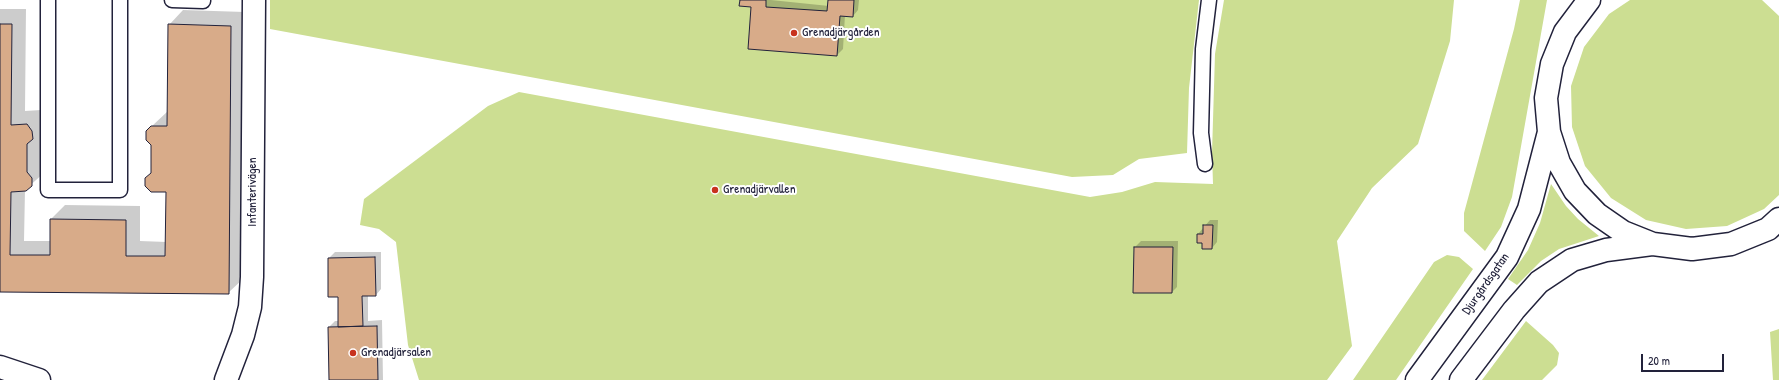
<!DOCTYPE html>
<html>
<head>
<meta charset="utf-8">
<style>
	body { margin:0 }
	#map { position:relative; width:1779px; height:380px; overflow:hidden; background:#fff; font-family:"Patrick Hand",sans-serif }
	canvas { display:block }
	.scale { position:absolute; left:1641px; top:354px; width:83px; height:18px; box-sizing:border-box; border:2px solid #22223b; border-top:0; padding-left:5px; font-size:12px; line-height:14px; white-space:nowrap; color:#22223b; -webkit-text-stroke:3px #fff; paint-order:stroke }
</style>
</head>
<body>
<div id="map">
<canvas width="1779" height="380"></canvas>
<div class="scale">20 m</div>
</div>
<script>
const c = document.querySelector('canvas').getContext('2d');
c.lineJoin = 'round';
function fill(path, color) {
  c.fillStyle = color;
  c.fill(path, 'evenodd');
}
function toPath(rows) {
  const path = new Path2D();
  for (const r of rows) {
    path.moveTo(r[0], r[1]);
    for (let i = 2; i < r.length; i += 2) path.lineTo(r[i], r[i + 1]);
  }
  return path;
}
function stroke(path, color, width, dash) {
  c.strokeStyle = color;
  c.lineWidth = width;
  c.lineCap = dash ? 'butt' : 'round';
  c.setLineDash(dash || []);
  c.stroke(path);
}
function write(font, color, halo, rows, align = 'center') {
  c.font = font + ' "Patrick Hand",sans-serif';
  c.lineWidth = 4;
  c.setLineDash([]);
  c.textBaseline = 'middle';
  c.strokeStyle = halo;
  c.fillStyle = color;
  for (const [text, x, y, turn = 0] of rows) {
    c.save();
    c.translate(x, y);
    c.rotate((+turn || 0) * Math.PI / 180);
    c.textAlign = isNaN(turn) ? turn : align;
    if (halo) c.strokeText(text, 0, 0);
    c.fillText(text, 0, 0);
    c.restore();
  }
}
fill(toPath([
	[270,0,1199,0,1189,88,1187,153,1139,159,1113,175,1072,177,270,29],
	[1224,0,1454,0,1450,41,1418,144,1372,188,1337,241,1352,346,1327,380,419,380,408,345,396,242,379,229,360,225,364,199,488,106,519,92,1090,197,1122,192,1155,182,1213,184,1212,153,1215,54],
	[1520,0,1547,0,1512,197,1501,227,1485,251,1464,231,1464,213,1514,29],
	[1630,0,1762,0,1779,16,1779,195,1764,209,1727,226,1686,229,1646,220,1611,198,1585,166,1572,127,1571,86,1584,47,1609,14],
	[1551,184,1566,206,1578,219,1599,236,1559,249,1541,261,1517,285,1508,279,1528,250,1540,223],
	[1447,255,1459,257,1473,269,1396,380,1353,380,1434,262],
	[1526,321,1553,345,1559,353,1557,365,1542,380,1482,380],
	[1779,329,1779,380,1773,380,1770,332]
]), '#ccde92');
fill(toPath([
	[741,0,771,0,829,6,829,0,859,0,858,10,853,16,845,15,843,49,837,55],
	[0,9,26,9,25,111,41,110,47,123,41,129,41,157,46,163,46,171,25,190,24,241,51,241,51,219,65,205,140,206,140,241,167,242,167,191,152,173,152,126,168,111,169,25,183,10,245,12,243,279,228,293,0,291],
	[1210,220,1218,220,1217,242,1212,248,1203,242,1198,242,1198,234],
	[1141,241,1178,241,1177,287,1172,292,1134,292,1135,247],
	[335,252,381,252,381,289,376,295,368,295,368,321,382,320,383,380,330,380,329,327,335,321,339,321,339,296,329,258]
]), '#0003');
const building = toPath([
	[740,0,766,0,766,7,827,11,828,0,854,0,853,17,840,16,837,56,748,49,751,7,739,6,740,0],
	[0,24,12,24,11,125,27,124,32,131,33,139,27,144,27,172,32,178,32,186,26,191,11,192,10,255,50,255,50,219,126,220,126,256,165,256,166,192,151,192,145,186,145,178,151,173,151,145,146,140,146,131,151,126,167,126,168,24,231,26,229,294,0,292,0,24],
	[1203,225,1213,225,1212,249,1202,249,1202,243,1197,243,1197,234,1203,234,1203,225],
	[1134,247,1173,247,1172,293,1133,293,1134,247],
	[375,257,376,296,362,296,363,326,338,327,338,297,328,297,328,258,375,257],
	[377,326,378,380,329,380,328,327,377,326]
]);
fill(building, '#d8ab89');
stroke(building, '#22223b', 1);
const lane = toPath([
	[48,0,48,190,120,190,120,0],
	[172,0,203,1],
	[1205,164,1201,133,1203,49,1209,0]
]);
const street = toPath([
	[0,367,39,380],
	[226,380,243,335,250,307,252,277,254,0]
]);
const secondary = toPath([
	[1589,0,1565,32,1552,64,1546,98,1549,132,1559,163,1575,191,1597,214,1623,232,1653,244,1692,249,1731,244,1768,229,1779,219],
	[1417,380,1507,257,1529,209,1549,132],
	[1461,380,1514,310,1539,282,1572,260,1606,250,1652,244]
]);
stroke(lane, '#22223b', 17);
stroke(street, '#22223b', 25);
stroke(secondary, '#22223b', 25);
stroke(lane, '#fff', 14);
stroke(street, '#fff', 22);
stroke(secondary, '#fff', 22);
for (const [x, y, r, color] of [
	[794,33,4,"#c8321e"],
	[715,190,4,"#c8321e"],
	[353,353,4,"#c8321e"]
]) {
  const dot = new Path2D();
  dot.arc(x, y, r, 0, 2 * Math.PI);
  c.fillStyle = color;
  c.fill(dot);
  stroke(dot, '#fff', 1.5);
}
write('13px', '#22223b', '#fff', [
	["Grenadjärgården",802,33],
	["Grenadjärvallen",723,190],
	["Grenadjärsalen",361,353]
], 'left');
write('13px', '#22223b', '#fff', [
	["Infanterivägen",253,192,-90],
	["Djurgårdsgatan",1486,284,-55]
]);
</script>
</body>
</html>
